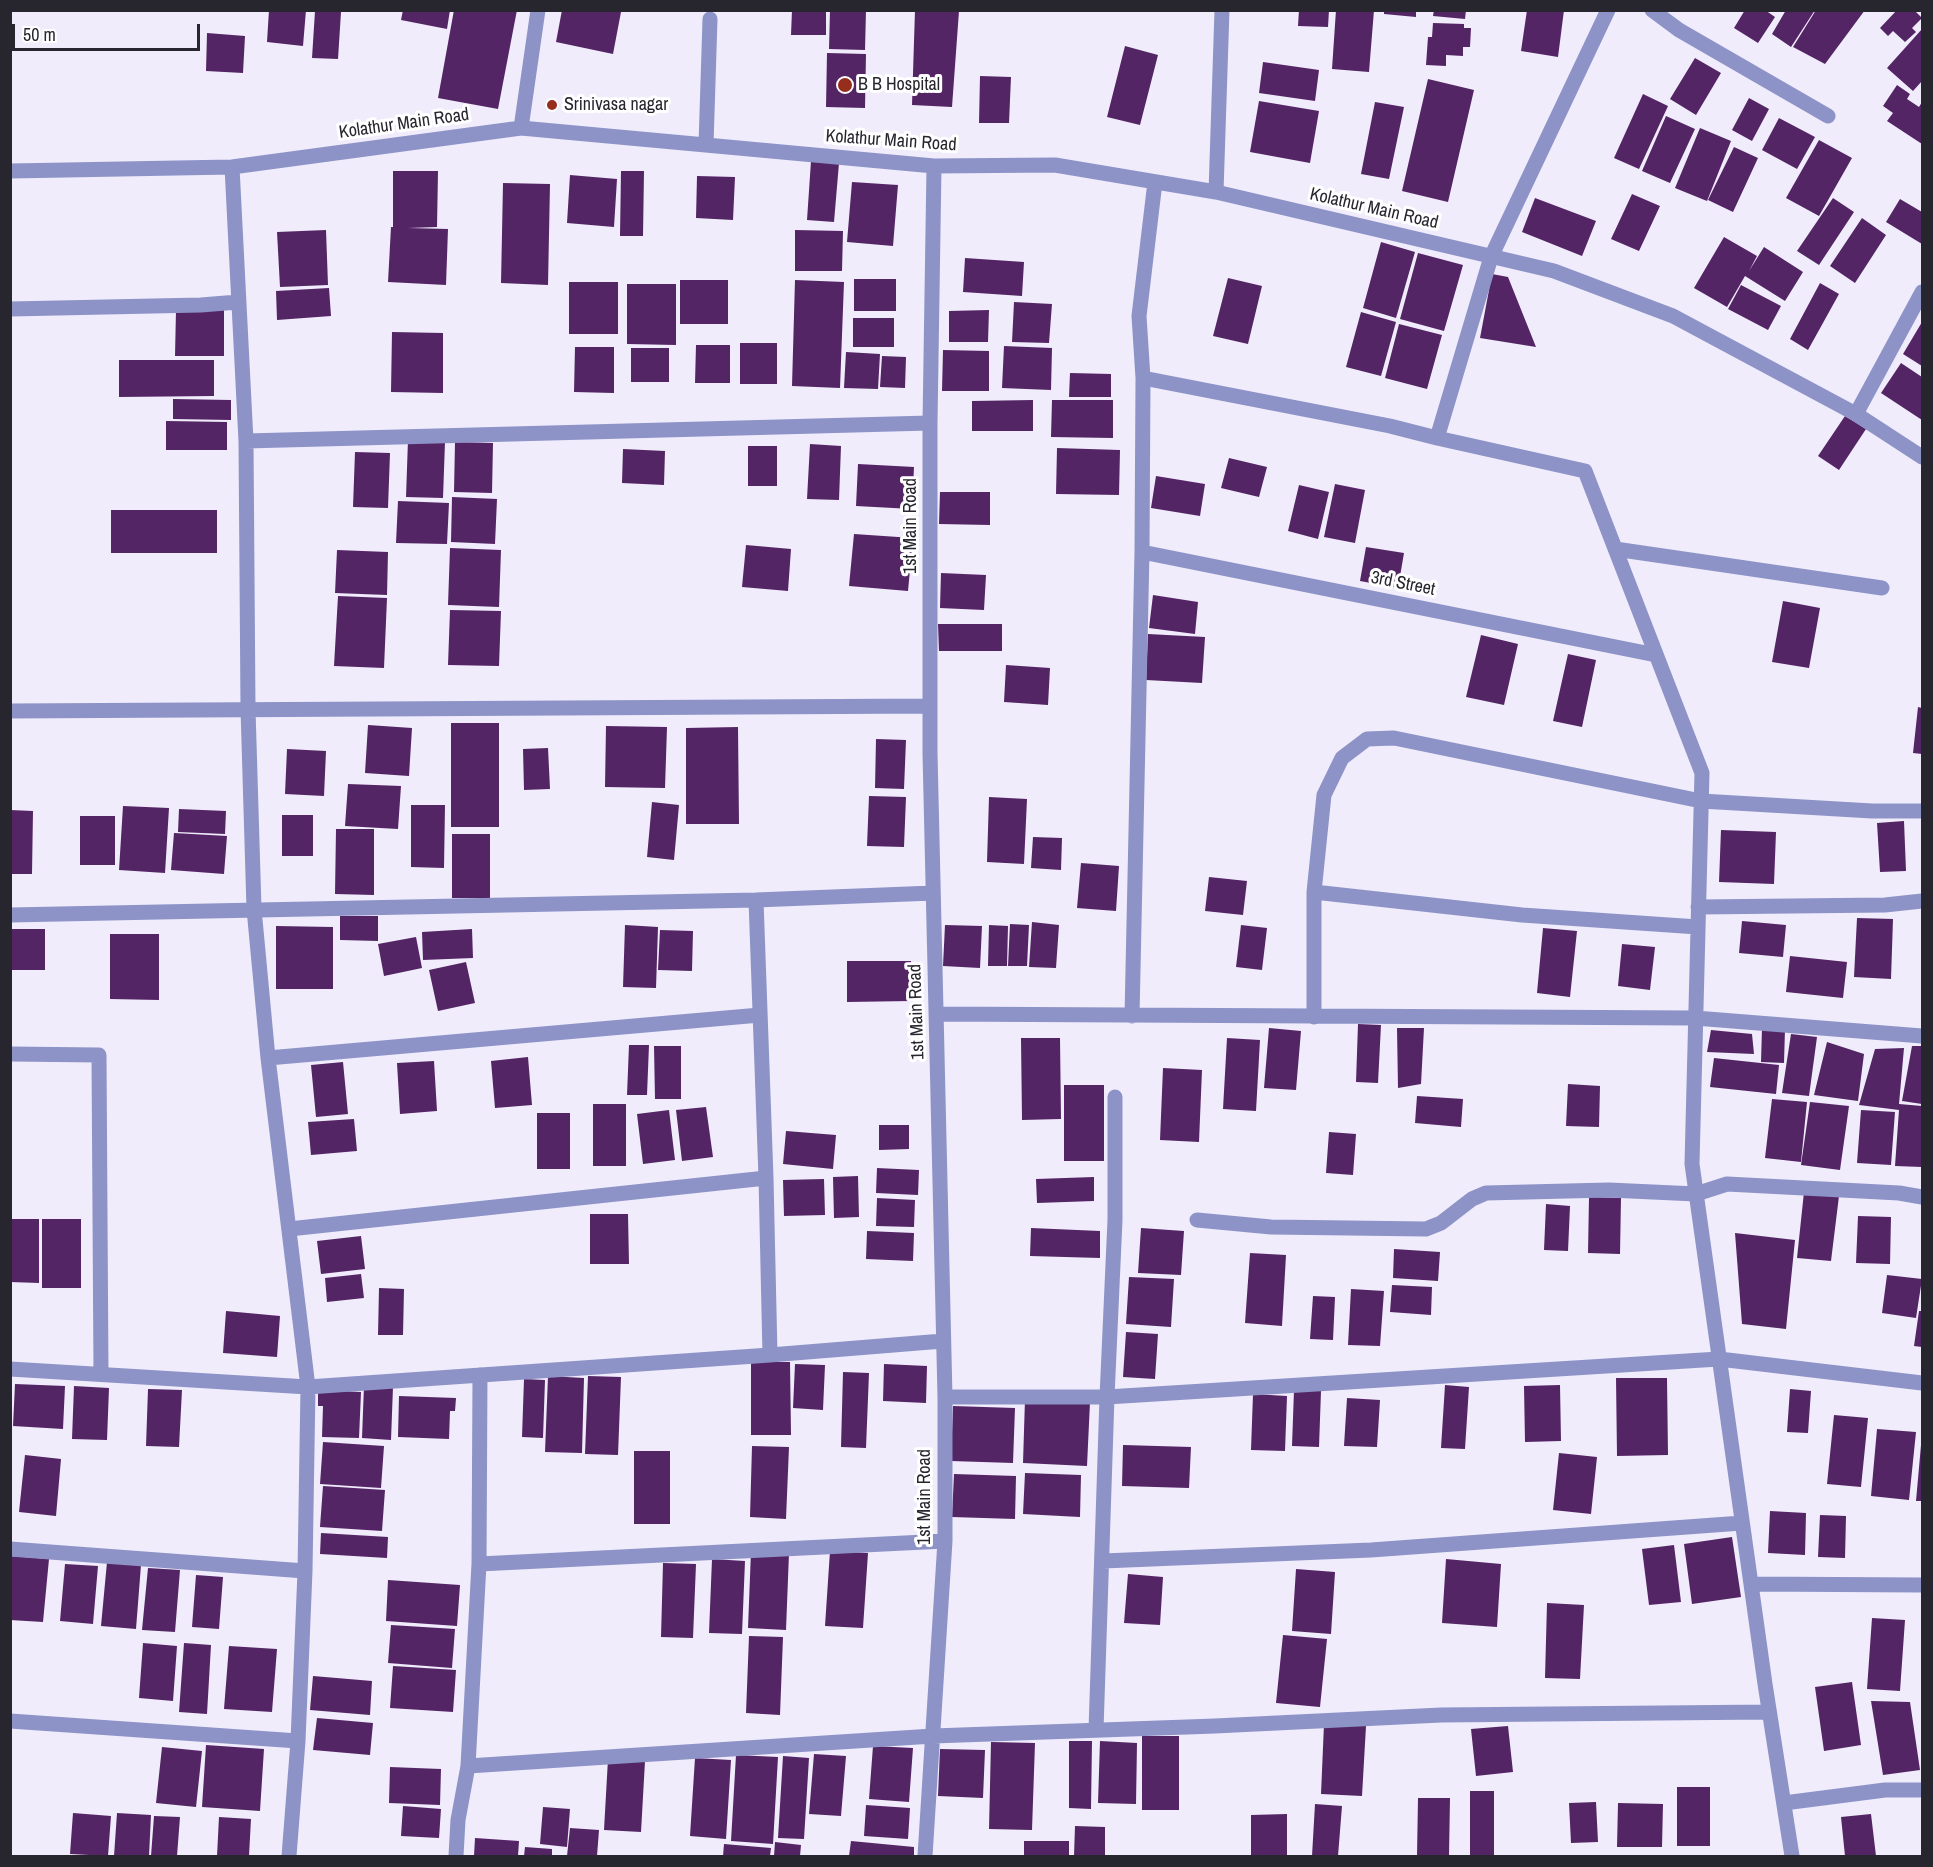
<!DOCTYPE html>
<html>
<head>
<meta charset="utf-8">
<style>
	body { margin:0 }
	#map { position:relative; width:1933px; height:1867px; overflow:hidden; background:#f0ecfc; font-family:"Archivo Narrow",sans-serif }
	canvas { display:block }
	.frame { position:absolute; inset:0; border:12px solid #27252d; pointer-events:none }
	.scale { position:absolute; left:12px; top:24px; width:188px; height:27px; box-sizing:border-box; border:3px solid #27252d; border-top:0; padding-left:8px; font-size:18px; line-height:21px; white-space:nowrap; color:#27252d; -webkit-text-stroke:4px #fff; paint-order:stroke }
</style>
</head>
<body>
<div id="map">
<canvas width="1933" height="1867"></canvas>
<div class="frame"></div>
<div class="scale">50 m</div>
</div>
<script>
const c = document.querySelector('canvas').getContext('2d');
c.lineJoin = 'round';
function fill(path, color) {
  c.fillStyle = color;
  c.fill(path, 'evenodd');
}
function toPath(rows) {
  const path = new Path2D();
  for (const r of rows) {
    path.moveTo(r[0], r[1]);
    for (let i = 2; i < r.length; i += 2) path.lineTo(r[i], r[i + 1]);
  }
  return path;
}
function stroke(path, color, width, dash) {
  c.strokeStyle = color;
  c.lineWidth = width;
  c.lineCap = dash ? 'butt' : 'round';
  c.setLineDash(dash || []);
  c.stroke(path);
}
function write(font, color, halo, rows, align = 'center') {
  c.font = font + ' "Archivo Narrow",sans-serif';
  c.lineWidth = 6;
  c.setLineDash([]);
  c.textBaseline = 'middle';
  c.strokeStyle = halo;
  c.fillStyle = color;
  for (const [text, x, y, turn = 0] of rows) {
    c.save();
    c.translate(x, y);
    c.rotate((+turn || 0) * Math.PI / 180);
    c.textAlign = isNaN(turn) ? turn : align;
    if (halo) c.strokeText(text, 0, 0);
    c.fillText(text, 0, 0);
    c.restore();
  }
}
fill(toPath([
	[269,10,306,10,303,46,267,42],
	[403,10,450,10,447,29,401,20],
	[454,10,517,10,498,109,438,98],
	[562,10,621,12,613,54,556,42],
	[792,10,826,10,826,35,791,35],
	[830,10,866,10,865,50,829,49],
	[915,10,959,11,952,107,912,105],
	[1299,10,1329,10,1328,27,1298,26],
	[1336,10,1374,10,1369,72,1332,69],
	[1384,10,1416,10,1416,17,1384,14],
	[1434,10,1466,10,1465,19,1433,16],
	[1527,10,1564,10,1558,57,1521,51],
	[1745,10,1765,10,1775,17,1758,43,1734,28],
	[1786,10,1815,10,1791,47,1772,34],
	[1816,10,1865,10,1825,64,1793,47],
	[1897,10,1914,10,1922,18,1912,28,1916,32,1905,42,1893,31,1888,36,1880,28],
	[315,11,341,12,338,59,312,58],
	[1433,23,1464,24,1464,28,1471,28,1470,47,1463,47,1463,56,1446,55,1446,66,1426,65,1428,37,1432,37],
	[1922,29,1922,81,1913,91,1887,68],
	[207,33,245,36,243,73,206,71],
	[1125,46,1158,55,1140,125,1107,117],
	[827,53,866,54,865,108,826,107],
	[1695,58,1721,73,1696,115,1670,99],
	[1263,62,1319,70,1315,101,1259,93],
	[980,76,1011,77,1009,123,979,123],
	[1428,79,1474,90,1448,202,1402,191],
	[1897,85,1910,94,1907,99,1919,107,1922,102,1922,144,1887,121,1893,113,1883,106],
	[1643,94,1668,106,1639,169,1614,158],
	[1749,98,1769,109,1752,141,1732,130],
	[1259,101,1319,111,1310,163,1250,152],
	[1375,102,1404,107,1389,179,1361,174],
	[1666,116,1695,129,1670,183,1642,171],
	[1779,118,1815,137,1797,169,1762,150],
	[1700,128,1731,141,1707,201,1675,188],
	[1819,140,1852,158,1819,216,1786,198],
	[1734,147,1758,158,1733,212,1708,200],
	[811,161,839,163,834,222,807,220],
	[393,171,438,171,437,227,408,228,448,229,446,285,388,282,391,227,393,227],
	[621,171,644,171,643,236,620,236],
	[570,175,617,179,614,227,567,223],
	[697,176,735,177,733,220,696,218],
	[852,182,898,185,893,246,847,242],
	[503,183,550,184,548,285,501,283],
	[1632,194,1660,206,1639,251,1611,239],
	[1535,198,1596,221,1582,256,1522,232],
	[1833,198,1854,212,1819,265,1797,251],
	[1900,199,1922,212,1922,244,1886,222],
	[1862,218,1886,235,1855,283,1830,266],
	[326,230,328,285,280,287,277,232],
	[795,230,843,231,842,271,795,271],
	[1724,237,1757,256,1749,271,1764,247,1803,272,1785,301,1745,276,1727,307,1694,288],
	[1381,242,1415,252,1396,318,1363,308],
	[1418,253,1463,265,1444,331,1400,319],
	[965,258,1024,262,1022,296,963,292],
	[1492,274,1508,277,1536,347,1480,338],
	[1228,278,1262,286,1248,344,1213,336],
	[854,279,896,279,896,311,854,311],
	[680,280,728,280,728,324,680,324],
	[795,280,844,282,840,388,792,386],
	[569,282,618,282,618,334,569,334],
	[1820,283,1839,294,1808,350,1790,339],
	[627,284,676,284,676,345,627,344],
	[1741,285,1781,306,1768,330,1728,309],
	[329,288,331,316,277,320,276,291],
	[1014,302,1052,304,1049,343,1012,342],
	[176,310,224,310,224,356,175,356],
	[989,310,988,342,949,342,949,311],
	[1361,312,1396,322,1381,376,1346,367],
	[853,318,894,318,894,347,853,347],
	[1922,322,1922,366,1903,354],
	[1399,324,1442,335,1427,389,1385,378],
	[392,332,443,333,443,393,391,392],
	[740,343,777,343,777,384,740,384],
	[696,345,730,345,730,383,695,383],
	[1004,346,1052,348,1051,390,1002,388],
	[575,347,614,347,614,393,574,392],
	[631,348,669,348,669,382,631,382],
	[943,350,989,351,989,391,942,391],
	[846,352,880,354,878,389,844,388],
	[882,356,906,357,905,388,880,387],
	[119,360,214,360,214,396,119,397],
	[1901,363,1922,377,1922,420,1881,393],
	[1070,373,1111,374,1111,397,1069,397],
	[173,399,231,400,231,420,173,419],
	[1033,400,1033,431,972,431,972,401],
	[1052,400,1113,400,1113,438,1051,437],
	[1845,416,1866,429,1839,470,1818,456],
	[166,421,227,422,227,450,166,450],
	[408,440,445,442,443,498,406,497],
	[455,442,493,443,492,493,454,492],
	[810,444,841,446,839,500,807,499],
	[748,446,777,446,777,486,748,486],
	[1057,448,1120,450,1119,495,1056,494],
	[623,449,665,451,664,485,622,483],
	[355,452,390,453,388,508,353,507],
	[1229,458,1267,467,1259,497,1221,488],
	[858,464,914,467,912,509,856,506],
	[1156,476,1205,484,1200,516,1151,508],
	[1335,484,1365,490,1355,543,1324,537],
	[1299,485,1329,492,1318,539,1288,531],
	[940,492,990,492,990,525,939,524],
	[452,497,497,499,495,544,451,542],
	[398,501,449,503,447,544,396,543],
	[111,510,217,510,217,553,111,553],
	[854,534,913,538,908,591,849,586],
	[746,545,791,549,788,591,742,587],
	[1366,547,1404,553,1398,588,1360,581],
	[450,548,501,550,499,607,448,605],
	[337,550,388,552,387,595,335,593],
	[941,573,986,575,984,610,940,608],
	[1153,595,1198,602,1195,634,1149,628],
	[338,596,387,598,384,668,334,666],
	[1783,601,1820,608,1809,668,1772,662],
	[450,610,501,611,499,666,448,665],
	[938,624,1002,624,1002,651,939,651],
	[1148,634,1205,637,1202,683,1146,680],
	[1481,635,1518,644,1504,705,1466,697],
	[1568,654,1596,660,1582,727,1553,721],
	[1006,665,1050,668,1048,705,1004,702],
	[1918,707,1922,708,1922,754,1913,753],
	[451,723,499,723,499,827,451,827],
	[368,725,412,728,409,776,365,773],
	[606,726,667,727,665,788,605,787],
	[738,727,739,824,686,824,686,728],
	[876,739,906,740,904,789,875,788],
	[548,748,550,789,524,790,523,749],
	[287,749,326,751,324,796,285,794],
	[348,784,401,786,398,829,345,826],
	[869,796,906,797,904,847,867,846],
	[989,797,1027,799,1024,864,987,862],
	[652,802,679,805,674,860,647,857],
	[411,805,445,805,444,868,411,867],
	[123,806,169,808,165,873,119,870],
	[179,809,226,811,225,834,178,832],
	[10,810,33,811,32,874,10,874],
	[282,815,313,815,313,856,282,856],
	[80,816,115,816,115,865,80,865],
	[1904,821,1906,871,1880,872,1877,823],
	[336,829,374,829,374,895,335,894],
	[1721,830,1776,832,1774,884,1719,882],
	[174,833,227,836,224,874,171,870],
	[452,834,490,834,490,898,452,898],
	[1033,837,1062,838,1061,870,1031,868],
	[1081,863,1119,866,1116,911,1077,908],
	[1209,877,1247,881,1243,915,1205,911],
	[340,916,378,916,378,941,340,940],
	[1857,918,1893,919,1891,979,1854,977],
	[1742,921,1786,925,1783,957,1739,953],
	[1032,922,1059,925,1056,968,1029,967],
	[1010,924,1029,925,1027,966,1008,966],
	[625,925,658,927,656,988,623,987],
	[945,925,982,926,980,968,943,966],
	[989,925,1008,926,1007,966,988,966],
	[1241,925,1267,928,1262,970,1236,967],
	[276,926,333,927,333,989,276,989],
	[1543,928,1577,931,1570,997,1537,993],
	[10,929,45,929,45,970,10,970],
	[472,929,473,958,423,960,422,932],
	[660,930,693,931,692,971,658,970],
	[110,934,159,934,159,1000,110,999],
	[416,937,422,968,384,976,378,944],
	[1622,944,1655,947,1650,990,1618,986],
	[1790,956,1847,962,1843,998,1786,992],
	[847,961,911,961,911,1001,847,1002],
	[466,962,475,1003,438,1011,429,970],
	[1358,1024,1381,1025,1378,1083,1356,1082],
	[1269,1028,1301,1031,1296,1090,1264,1088],
	[1397,1028,1424,1028,1421,1084,1398,1088],
	[1762,1028,1785,1029,1784,1063,1761,1062],
	[1711,1030,1752,1034,1754,1054,1707,1052],
	[1791,1034,1817,1037,1809,1096,1782,1093],
	[1021,1038,1060,1038,1061,1119,1022,1120],
	[1227,1038,1260,1040,1256,1111,1223,1109],
	[1827,1042,1864,1054,1858,1101,1814,1095],
	[629,1045,649,1045,647,1095,627,1095],
	[654,1046,681,1046,681,1099,655,1099],
	[1912,1046,1922,1046,1922,1104,1902,1101],
	[1904,1048,1899,1104,1922,1106,1922,1167,1895,1166,1899,1110,1859,1105,1875,1049],
	[528,1057,532,1105,495,1108,491,1061],
	[1714,1058,1779,1065,1776,1094,1710,1087],
	[434,1061,437,1111,400,1114,397,1063],
	[343,1062,348,1114,316,1117,311,1065],
	[1163,1068,1202,1070,1199,1142,1160,1140],
	[1568,1084,1600,1086,1599,1127,1566,1126],
	[1064,1085,1104,1085,1104,1161,1064,1161],
	[1417,1096,1463,1099,1461,1127,1415,1123],
	[1772,1099,1807,1102,1801,1162,1765,1158],
	[1810,1102,1849,1106,1840,1170,1801,1165],
	[593,1104,626,1104,626,1166,593,1166],
	[706,1107,713,1157,682,1161,676,1110],
	[669,1110,675,1160,643,1164,637,1114],
	[1861,1110,1895,1112,1891,1165,1857,1163],
	[537,1113,570,1113,570,1169,537,1169],
	[354,1119,357,1151,311,1155,308,1122],
	[879,1125,909,1125,909,1149,879,1150],
	[786,1131,836,1135,833,1169,783,1164],
	[1329,1132,1356,1134,1353,1175,1326,1173],
	[877,1168,919,1170,918,1195,876,1193],
	[858,1176,859,1217,834,1218,833,1177],
	[1094,1177,1094,1201,1037,1203,1036,1179],
	[824,1179,825,1215,784,1216,783,1180],
	[1804,1192,1839,1196,1831,1261,1797,1258],
	[1589,1197,1621,1198,1620,1254,1588,1253],
	[877,1198,915,1200,914,1227,876,1226],
	[1546,1204,1570,1206,1568,1251,1544,1250],
	[590,1214,628,1214,629,1264,590,1264],
	[1858,1216,1891,1217,1890,1264,1856,1263],
	[10,1219,39,1219,39,1283,10,1282],
	[42,1219,81,1219,81,1288,42,1288],
	[1031,1228,1100,1231,1100,1258,1030,1256],
	[1141,1228,1184,1231,1181,1275,1138,1273],
	[867,1231,914,1233,913,1261,866,1259],
	[1735,1233,1795,1240,1786,1329,1742,1324],
	[361,1236,365,1269,321,1274,317,1241],
	[1394,1249,1440,1252,1438,1281,1393,1278],
	[1250,1253,1286,1255,1282,1326,1245,1323],
	[361,1274,364,1298,327,1302,325,1278],
	[1887,1275,1922,1279,1916,1318,1882,1313],
	[1129,1277,1174,1279,1171,1327,1126,1324],
	[1392,1285,1432,1287,1431,1315,1390,1312],
	[379,1288,404,1289,403,1335,378,1335],
	[1351,1289,1384,1291,1380,1346,1348,1345],
	[1313,1296,1335,1297,1333,1340,1310,1339],
	[226,1311,280,1316,277,1357,223,1353],
	[1919,1311,1922,1311,1922,1347,1914,1346],
	[1126,1332,1158,1334,1155,1379,1123,1377],
	[751,1362,790,1362,791,1435,751,1435],
	[795,1364,825,1365,823,1410,793,1408],
	[884,1364,927,1366,926,1403,883,1401],
	[843,1372,869,1373,866,1448,841,1447],
	[548,1376,584,1378,582,1453,545,1452],
	[588,1376,621,1377,618,1455,585,1454],
	[1616,1378,1667,1378,1668,1455,1617,1456],
	[524,1379,545,1380,543,1438,522,1437],
	[15,1384,65,1386,63,1429,13,1426],
	[1445,1385,1469,1387,1465,1449,1441,1448],
	[1560,1385,1561,1441,1525,1442,1524,1386],
	[74,1386,109,1388,107,1440,72,1439],
	[364,1386,393,1387,391,1440,362,1438],
	[148,1389,182,1390,179,1447,146,1446],
	[1790,1389,1811,1391,1808,1433,1787,1432],
	[318,1390,361,1392,359,1438,322,1437,323,1406,318,1406],
	[1294,1390,1321,1391,1319,1447,1292,1446],
	[1253,1394,1287,1396,1285,1451,1251,1450],
	[399,1396,456,1398,455,1411,450,1411,449,1439,398,1437],
	[1347,1398,1380,1400,1377,1447,1344,1446],
	[1025,1399,1090,1402,1087,1466,1023,1463],
	[953,1406,1015,1408,1013,1463,951,1461],
	[1834,1415,1868,1418,1861,1487,1827,1484],
	[1877,1429,1916,1432,1909,1500,1871,1496],
	[323,1442,384,1446,381,1488,320,1484],
	[1123,1445,1191,1447,1189,1488,1122,1486],
	[1921,1445,1922,1445,1922,1501,1916,1501],
	[752,1446,789,1447,786,1519,750,1517],
	[634,1451,670,1451,670,1524,634,1524],
	[1559,1453,1597,1457,1591,1514,1553,1510],
	[25,1455,61,1459,56,1516,19,1512],
	[1025,1473,1081,1475,1080,1517,1023,1514],
	[954,1474,1016,1476,1015,1519,952,1517],
	[323,1486,385,1490,382,1531,320,1527],
	[1770,1511,1806,1513,1805,1555,1768,1553],
	[1820,1515,1846,1516,1845,1558,1818,1557],
	[321,1533,388,1537,387,1558,320,1554],
	[1732,1537,1741,1597,1692,1604,1684,1544],
	[1674,1545,1681,1602,1649,1605,1642,1549],
	[751,1551,789,1553,786,1630,748,1628],
	[830,1551,868,1553,863,1628,825,1626],
	[10,1556,49,1559,43,1622,10,1620],
	[712,1559,745,1561,742,1634,709,1633],
	[1446,1559,1501,1564,1497,1627,1442,1623],
	[107,1562,141,1565,136,1629,101,1626],
	[663,1563,696,1564,693,1638,661,1637],
	[65,1564,98,1566,93,1624,60,1621],
	[148,1568,180,1570,175,1632,142,1630],
	[1296,1569,1335,1572,1331,1634,1292,1631],
	[1128,1574,1163,1577,1160,1625,1124,1623],
	[196,1575,223,1577,219,1629,192,1627],
	[388,1580,460,1585,457,1626,386,1621],
	[1547,1603,1584,1605,1580,1679,1545,1678],
	[1872,1618,1905,1620,1900,1691,1867,1689],
	[391,1625,455,1629,452,1668,388,1663],
	[1283,1635,1327,1639,1320,1707,1276,1703],
	[749,1636,783,1637,780,1715,746,1713],
	[143,1643,177,1646,173,1701,139,1698],
	[184,1643,211,1645,207,1714,179,1712],
	[229,1646,277,1649,272,1712,224,1709],
	[393,1666,456,1670,453,1712,390,1708],
	[313,1676,372,1681,370,1715,310,1710],
	[1852,1682,1861,1745,1824,1751,1815,1687],
	[1871,1701,1910,1702,1920,1770,1883,1775],
	[317,1718,373,1723,370,1755,313,1750],
	[1324,1724,1366,1726,1362,1796,1321,1794],
	[1508,1726,1513,1772,1476,1776,1471,1729],
	[1142,1736,1179,1736,1179,1810,1142,1810],
	[1069,1741,1092,1741,1091,1809,1069,1808],
	[1100,1741,1137,1743,1136,1804,1098,1803],
	[991,1742,1035,1743,1032,1830,989,1829],
	[206,1745,264,1749,260,1811,202,1807],
	[873,1746,913,1748,909,1802,869,1799],
	[162,1747,202,1751,196,1807,156,1803],
	[940,1749,985,1750,983,1798,938,1796],
	[814,1754,846,1756,841,1816,809,1814],
	[736,1755,778,1757,773,1844,731,1841],
	[783,1756,809,1758,804,1839,778,1838],
	[695,1758,731,1760,726,1839,690,1836],
	[608,1759,645,1761,641,1832,604,1830],
	[390,1767,441,1769,440,1805,389,1803],
	[1677,1787,1710,1787,1710,1846,1677,1846],
	[1470,1791,1494,1791,1494,1856,1470,1856],
	[1418,1798,1450,1798,1449,1856,1417,1856],
	[1596,1802,1598,1842,1571,1843,1569,1803],
	[1618,1803,1663,1804,1662,1847,1617,1847],
	[1315,1804,1342,1806,1338,1856,1312,1856],
	[866,1805,910,1808,908,1839,864,1836],
	[403,1806,441,1809,439,1838,401,1836],
	[543,1807,570,1809,567,1847,540,1844],
	[73,1813,111,1816,108,1856,70,1854],
	[117,1813,151,1815,149,1856,114,1856],
	[1287,1814,1287,1856,1251,1856,1251,1815],
	[1871,1814,1876,1856,1845,1856,1841,1817],
	[154,1816,180,1817,177,1856,151,1856],
	[219,1817,251,1819,249,1856,217,1856],
	[1075,1826,1105,1827,1105,1856,1074,1856],
	[570,1828,599,1830,597,1856,567,1856],
	[475,1838,519,1841,518,1856,474,1856],
	[851,1841,914,1847,914,1856,849,1856],
	[1024,1841,1069,1841,1069,1856,1024,1856],
	[775,1842,801,1845,800,1856,774,1856],
	[724,1844,771,1848,770,1856,723,1856],
	[525,1847,552,1849,552,1856,524,1856]
]), '#542564');
stroke(toPath([
	[1608,10,1491,257,1437,438,1585,471,1702,773,1692,1164,1765,1684,1792,1856],
	[1652,10,1679,30,1828,116],
	[521,128,538,10],
	[706,145,710,19],
	[232,167,246,441,248,709,254,909,268,1058,308,1387,305,1571,298,1741,289,1856],
	[10,171,232,167,521,128,934,166,1055,165,1216,192,1554,271,1673,316,1856,414,1922,457],
	[1155,182,1139,316,1143,378,1390,426,1437,438],
	[1216,192,1222,10],
	[10,309,201,305,238,302],
	[1856,414,1922,292],
	[246,441,930,423],
	[1615,549,1882,588],
	[1142,552,1656,655],
	[10,711,930,706],
	[1314,892,1522,915,1698,927],
	[756,900,766,1178,770,1355],
	[1698,907,1885,905,1922,901],
	[10,915,756,900,933,893],
	[936,1014,1695,1018,1922,1036],
	[1132,1016,1142,552,1143,378],
	[1314,1017,1314,892,1324,795,1342,758,1367,739,1394,738,1701,801,1872,811,1922,811],
	[10,1054,99,1055,101,1374],
	[268,1058,760,1015],
	[1197,1220,1271,1227,1426,1229,1441,1223,1472,1199,1486,1193,1609,1190,1696,1194,1727,1184,1899,1193,1922,1197],
	[289,1229,766,1178],
	[10,1369,308,1387,770,1355,943,1341],
	[945,1397,1107,1397,1115,1220,1115,1097],
	[10,1549,305,1571],
	[1103,1561,1371,1550,1742,1523],
	[479,1564,945,1541],
	[1751,1584,1922,1585],
	[10,1721,298,1741],
	[1096,1730,1107,1397,1719,1359,1922,1383],
	[468,1766,479,1564,480,1375],
	[1784,1803,1885,1790,1922,1790],
	[456,1856,458,1820,468,1766,933,1736,1215,1726,1441,1715,1769,1712],
	[925,1856,945,1541,945,1397,930,753,930,423,934,166]
]), '#8d93c7', 15);
for (const [x, y, r, color] of [
	[845,85,8,"#972d1d"],
	[552,105,6,"#972d1d"]
]) {
  const dot = new Path2D();
  dot.arc(x, y, r, 0, 2 * Math.PI);
  c.fillStyle = color;
  c.fill(dot);
  stroke(dot, '#fff', 2);
}
write('18px', '#27252d', '#fff', [
	["B B Hospital",858,85],
	["Srinivasa nagar",564,105]
], 'left');
write('18px', '#27252d', '#fff', [
	["Kolathur Main Road",404,124,-8],
	["Kolathur Main Road",891,141,4],
	["Kolathur Main Road",1374,209,13],
	["1st Main Road",911,526,-90],
	["3rd Street",1403,584,11],
	["1st Main Road",917,1012,-92],
	["1st Main Road",925,1497,-90]
]);
</script>
</body>
</html>
